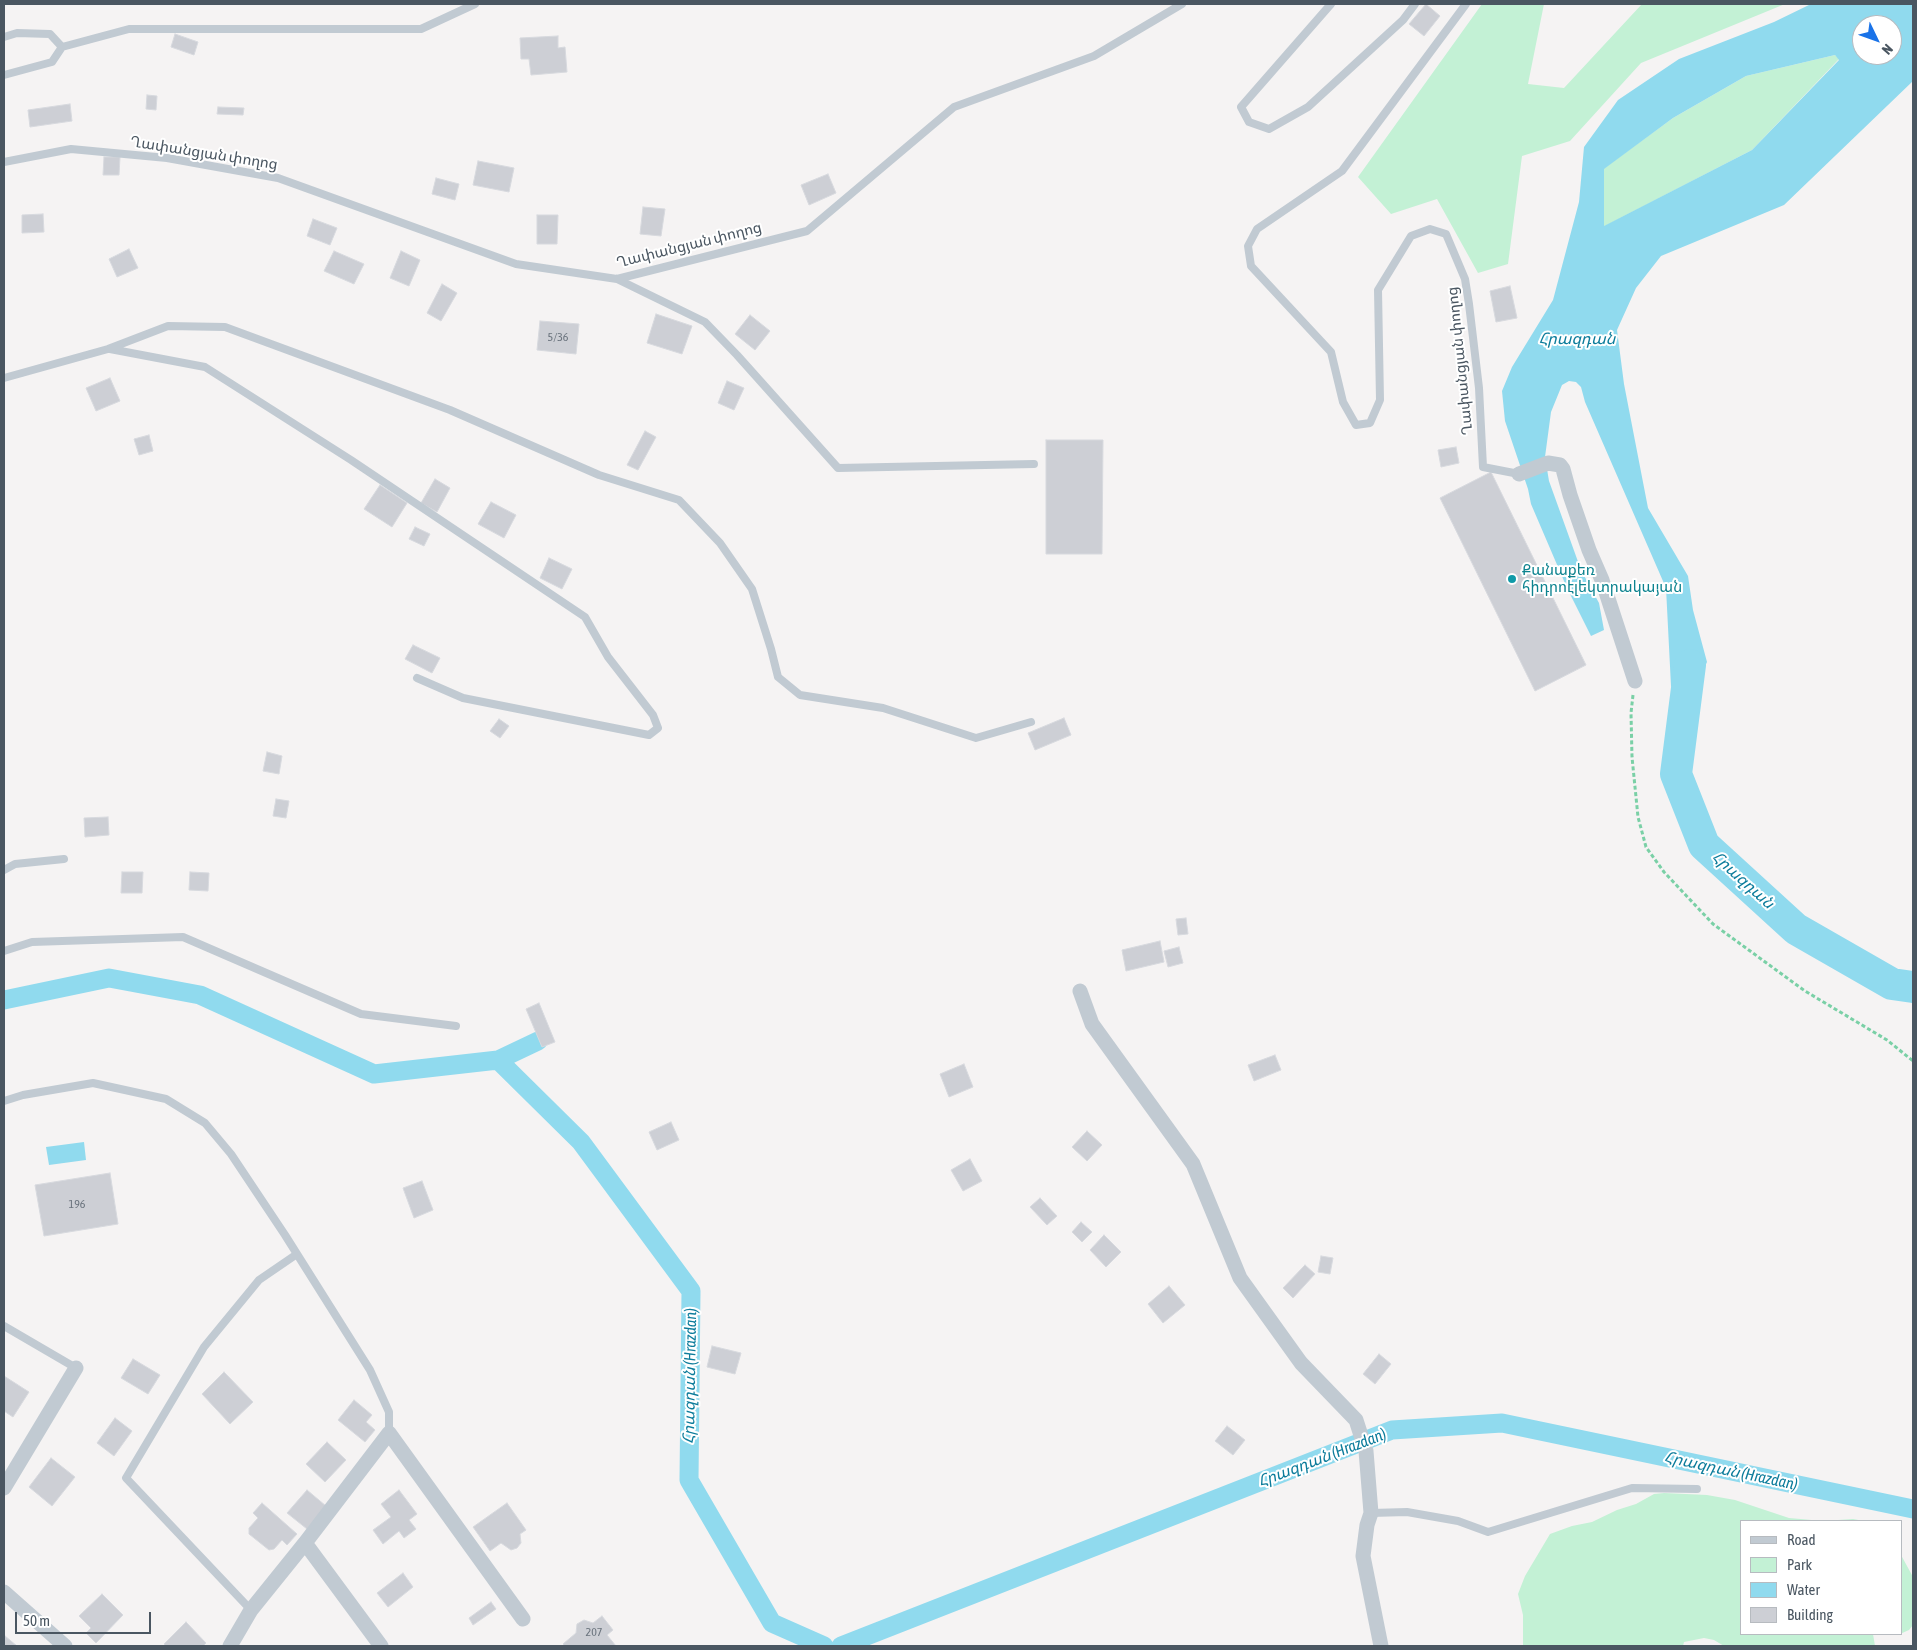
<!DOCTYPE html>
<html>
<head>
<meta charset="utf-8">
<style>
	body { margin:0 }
	#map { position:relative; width:1917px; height:1650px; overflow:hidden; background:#f5f3f3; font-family:"Asap Condensed",sans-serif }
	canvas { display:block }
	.frame { position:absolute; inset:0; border:5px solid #4a5661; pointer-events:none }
	.legend { position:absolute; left:1740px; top:1520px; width:162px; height:115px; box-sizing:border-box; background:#fff; border:1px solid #b7bbc0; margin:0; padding:6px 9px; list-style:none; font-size:15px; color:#4a5661 }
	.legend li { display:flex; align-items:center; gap:10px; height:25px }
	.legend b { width:25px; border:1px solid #b7bbc0 }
	.north { position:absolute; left:1852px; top:15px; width:50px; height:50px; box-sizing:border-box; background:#fff; border:1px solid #b7bbc0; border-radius:50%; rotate:132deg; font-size:14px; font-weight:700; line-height:20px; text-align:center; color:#4a5661 }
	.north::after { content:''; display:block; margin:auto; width:18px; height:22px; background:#1a73e8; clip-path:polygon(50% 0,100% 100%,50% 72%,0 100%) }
	.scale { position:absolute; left:15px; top:1612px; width:136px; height:22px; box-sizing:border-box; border:2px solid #4a5661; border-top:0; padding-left:6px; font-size:15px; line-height:18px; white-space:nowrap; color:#4a5661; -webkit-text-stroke:4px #fff; paint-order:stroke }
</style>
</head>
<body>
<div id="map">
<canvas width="1917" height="1650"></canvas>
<div class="frame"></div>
<ul class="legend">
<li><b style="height:6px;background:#c1cad2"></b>Road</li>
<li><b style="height:14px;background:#c3f1d5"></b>Park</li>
<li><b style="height:14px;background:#90daee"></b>Water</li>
<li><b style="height:14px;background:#cdcfd5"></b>Building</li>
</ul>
<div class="north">N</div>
<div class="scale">50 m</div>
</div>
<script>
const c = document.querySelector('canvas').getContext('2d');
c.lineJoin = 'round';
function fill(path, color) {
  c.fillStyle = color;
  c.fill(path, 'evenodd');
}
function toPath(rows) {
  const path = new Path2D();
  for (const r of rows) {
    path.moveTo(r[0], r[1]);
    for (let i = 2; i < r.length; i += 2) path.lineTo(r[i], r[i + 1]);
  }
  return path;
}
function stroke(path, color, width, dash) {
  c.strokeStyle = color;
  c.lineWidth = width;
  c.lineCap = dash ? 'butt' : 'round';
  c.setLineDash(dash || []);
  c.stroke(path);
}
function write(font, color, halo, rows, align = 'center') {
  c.font = font + ' "Asap Condensed","Noto Sans Armenian",sans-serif';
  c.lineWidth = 4;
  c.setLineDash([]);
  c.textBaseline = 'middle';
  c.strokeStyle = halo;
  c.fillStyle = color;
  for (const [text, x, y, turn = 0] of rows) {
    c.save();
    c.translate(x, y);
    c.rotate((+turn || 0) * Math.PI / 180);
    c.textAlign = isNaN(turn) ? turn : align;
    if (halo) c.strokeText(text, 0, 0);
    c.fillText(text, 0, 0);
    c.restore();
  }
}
fill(toPath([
	[1482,4,1544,4,1528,84,1564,88,1642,4,1785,4,1641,63,1570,141,1522,156,1508,264,1478,273,1437,199,1391,214,1358,177],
	[1835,55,1839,59,1752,150,1603,227,1603,169,1673,118,1746,76],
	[1664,1493,1707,1495,1735,1500,1789,1518,1823,1521,1853,1519,1864,1521,1741,1521,1741,1634,1873,1634,1875,1646,1724,1646,1714,1640,1704,1638,1684,1642,1683,1646,1523,1646,1523,1615,1518,1594,1525,1576,1550,1534,1572,1526,1592,1522,1617,1510,1636,1504,1654,1494],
	[1901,1555,1913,1577,1913,1625,1909,1630,1900,1634]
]), '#c3f1d5');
fill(toPath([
	[1811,4,1913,4,1913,81,1784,205,1661,256,1636,288,1617,330,1624,384,1648,508,1688,576,1693,610,1707,662,1685,710,1671,686,1666,588,1585,402,1581,387,1576,382,1569,381,1562,385,1551,412,1545,457,1549,481,1581,570,1599,603,1604,630,1591,636,1567,588,1531,504,1528,489,1505,421,1502,391,1512,367,1553,300,1579,202,1584,147,1618,100,1679,59,1774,22],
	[1862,25,1892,25,1892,55,1862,55],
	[1835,55,1839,60,1752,150,1604,226,1604,169,1673,118,1746,76],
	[84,1142,86,1160,49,1165,46,1147]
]), '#90daee');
stroke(toPath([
	[4,1000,109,978,200,995,374,1074,498,1060,538,1041],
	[498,1060,581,1142,691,1291,689,1480,772,1623,824,1646],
	[841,1646,1392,1430,1502,1423,1913,1509]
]), '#90daee', 19);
stroke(toPath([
	[1690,665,1676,774,1704,845,1796,929,1892,984,1913,987]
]), '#90daee', 32);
const building = toPath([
	[1426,4,1440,16,1424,36,1409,24,1426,4],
	[175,34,198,42,194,55,171,47,175,34],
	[558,36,558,48,565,47,567,72,531,75,529,59,521,59,520,38,558,36],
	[147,95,157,96,156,110,146,109,147,95],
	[70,104,72,121,30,127,28,110,70,104],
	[218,107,244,108,243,115,217,114,218,107],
	[104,157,120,157,119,175,103,175,104,157],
	[478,161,514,168,509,192,473,185,478,161],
	[828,174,836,193,809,205,801,185,828,174],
	[436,178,459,184,455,200,432,194,436,178],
	[643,207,665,209,661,236,640,234,643,207],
	[43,214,44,232,22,233,22,215,43,214],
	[537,215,558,215,557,244,537,244,537,215],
	[313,219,337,228,330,245,307,236,313,219],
	[129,249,138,268,117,277,109,259,129,249],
	[334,251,364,264,354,284,324,271,334,251],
	[401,251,420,260,409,286,390,278,401,251],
	[442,284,457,293,441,321,427,313,442,284],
	[1510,286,1517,318,1496,322,1490,291,1510,286],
	[656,314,692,326,682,354,647,343,656,314],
	[750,315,770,331,755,350,735,334,750,315],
	[540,321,579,324,576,354,537,350,540,321],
	[110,378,120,401,96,411,86,388,110,378],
	[727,381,744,388,734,410,718,403,727,381],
	[645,431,656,437,638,470,627,465,645,431],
	[149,435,153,451,139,455,134,439,149,435],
	[1046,440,1103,440,1102,554,1046,554,1046,440],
	[1456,447,1459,463,1441,467,1438,450,1456,447],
	[1491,472,1586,665,1535,691,1440,498,1491,472],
	[435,479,450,488,437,512,421,503,435,479],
	[380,485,407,503,392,527,364,509,380,485],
	[491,502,516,515,504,538,478,524,491,502],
	[415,527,430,534,424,546,409,539,415,527],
	[549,558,572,569,562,589,540,578,549,558],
	[413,645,440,658,432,673,405,659,413,645],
	[1064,718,1071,735,1035,750,1028,733,1064,718],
	[499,719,509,726,500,738,490,731,499,719],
	[267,752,282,756,279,774,263,771,267,752],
	[276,799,289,801,286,818,273,816,276,799],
	[108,817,109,835,85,837,84,818,108,817],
	[122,872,143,872,142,893,121,893,122,872],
	[190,872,209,873,208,891,189,890,190,872],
	[1186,918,1188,934,1178,935,1176,919,1186,918],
	[1160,941,1164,962,1126,971,1122,950,1160,941],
	[1179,947,1183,963,1168,967,1164,951,1179,947],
	[539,1003,555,1042,542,1047,526,1009,539,1003],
	[1275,1055,1281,1070,1254,1081,1248,1065,1275,1055],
	[964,1064,973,1087,949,1097,940,1074,964,1064],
	[671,1122,679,1140,657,1150,649,1132,671,1122],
	[1087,1131,1102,1145,1087,1161,1072,1147,1087,1131],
	[970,1159,982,1181,963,1191,951,1170,970,1159],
	[110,1173,118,1224,44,1236,35,1185,110,1173],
	[422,1181,433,1210,414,1218,403,1188,422,1181],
	[1040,1198,1057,1216,1047,1225,1030,1207,1040,1198],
	[1081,1222,1092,1232,1082,1242,1072,1232,1081,1222],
	[1104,1235,1121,1252,1106,1267,1090,1250,1104,1235],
	[1321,1256,1333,1258,1330,1274,1318,1272,1321,1256],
	[1305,1265,1315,1274,1293,1298,1283,1288,1305,1265],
	[1169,1286,1185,1305,1163,1323,1148,1304,1169,1286],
	[712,1346,741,1353,735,1374,707,1367,712,1346],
	[1379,1354,1391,1364,1375,1384,1363,1374,1379,1354],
	[133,1359,160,1375,148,1394,121,1378,133,1359],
	[224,1372,253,1402,230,1424,202,1394,224,1372],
	[4,1376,29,1392,13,1417,4,1411,4,1376],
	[354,1400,372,1415,366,1422,375,1430,365,1442,338,1420,354,1400],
	[115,1418,132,1431,114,1456,97,1443,115,1418],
	[1227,1426,1245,1440,1233,1455,1215,1441,1227,1426],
	[327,1442,346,1460,325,1482,306,1464,327,1442],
	[51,1458,75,1477,52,1506,29,1487,51,1458],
	[307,1490,326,1506,307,1529,287,1513,307,1490],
	[399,1490,417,1514,409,1520,416,1529,404,1538,399,1531,383,1544,373,1530,391,1517,381,1504,399,1490],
	[262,1503,297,1534,287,1545,282,1540,274,1549,269,1550,249,1534,249,1528,258,1518,253,1513,262,1503],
	[507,1503,526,1530,520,1534,521,1543,517,1548,511,1550,501,1543,490,1551,473,1527,507,1503],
	[403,1573,413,1587,388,1607,377,1593,403,1573],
	[102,1594,123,1615,96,1643,86,1633,91,1628,79,1616,102,1594],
	[491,1602,496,1609,473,1625,469,1618,491,1602],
	[602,1616,613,1630,607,1635,616,1646,565,1646,563,1644,576,1633,577,1624,584,1620,593,1623,602,1616],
	[186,1622,206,1643,203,1646,166,1646,164,1644,186,1622],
	[5,1636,17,1646,4,1646,5,1636]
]);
fill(building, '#cdcfd5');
stroke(building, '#d7d9de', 1);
stroke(toPath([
	[1633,695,1631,713,1632,757,1638,817,1646,847,1664,872,1713,924,1805,991,1887,1040,1913,1061]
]), '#7ad0a6', 3, [4, 2.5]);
stroke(toPath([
	[1331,4,1241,107,1249,122,1269,129,1308,107,1403,20,1415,4],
	[1466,4,1342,171,1257,229,1248,246,1251,266,1331,352,1343,402,1356,425,1370,423,1380,400,1378,290,1411,236,1430,229,1446,234,1465,279,1469,304,1479,388,1483,467,1519,474],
	[4,37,17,33,50,34,62,47,52,62,4,75],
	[62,47,129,29,421,29,475,4],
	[4,162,71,149,167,158,278,178,516,264,617,279,807,231,954,107,1094,56,1182,4],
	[617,279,705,322,737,355,838,468,1034,464],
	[110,349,205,367,351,460,585,617,608,657,653,715,658,728,649,735,463,698,417,678],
	[4,378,108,349,168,326,225,327,450,410,599,475,679,500,720,543,752,589,771,649,778,677,800,695,883,708,976,738,1031,722],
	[4,870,15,864,64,859],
	[4,951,32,942,183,937,361,1014,456,1026],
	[4,1101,23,1095,93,1083,166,1099,205,1123,231,1154,285,1235,370,1370,389,1412,389,1433],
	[4,1326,76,1368],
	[1371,1513,1407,1512,1458,1521,1488,1532,1632,1488,1697,1489],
	[251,1610,126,1478,204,1347,259,1280,297,1254]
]), '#c1cad2', 8);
stroke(toPath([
	[1519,474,1548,463,1560,465,1563,469,1570,495,1589,550,1602,580,1635,681],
	[1080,991,1092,1024,1193,1164,1240,1278,1301,1363,1356,1420,1366,1451,1371,1513,1367,1525,1363,1556,1381,1646],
	[4,1488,76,1368],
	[305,1543,381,1646],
	[4,1592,65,1646],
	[230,1646,251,1610,305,1543,389,1433,523,1619]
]), '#c1cad2', 15);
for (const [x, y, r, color] of [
	[1512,579,5,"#0f9aa8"]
]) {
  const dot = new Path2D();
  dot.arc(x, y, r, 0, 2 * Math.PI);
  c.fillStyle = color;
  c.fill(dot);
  stroke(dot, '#fff', 2);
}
write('12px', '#6b747e', null, [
	["5/36",558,337],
	["196",77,1204],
	["207",594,1632]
]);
write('15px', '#4a5661', '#fff', [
	["Ղափանցյան փողոց",204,153,9],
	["Ղափանցյան փողոց",689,245,-14],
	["Ղափանցյան փողոց",1460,361,-96]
]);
write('15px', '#0d838f', '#fff', [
	["Քանաքեռ",1522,570],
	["հիդրոէլեկտրակայան",1522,587]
], 'left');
write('italic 16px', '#0c7c9b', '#fff', [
	["Հրազդան",1577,339],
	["Հրազդան",1743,880,42],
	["Հրազդան (Hrazdan)",690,1376,-89],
	["Հրազդան (Hrazdan)",1322,1458,-21],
	["Հրազդան (Hrazdan)",1731,1471,12]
]);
</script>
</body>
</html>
